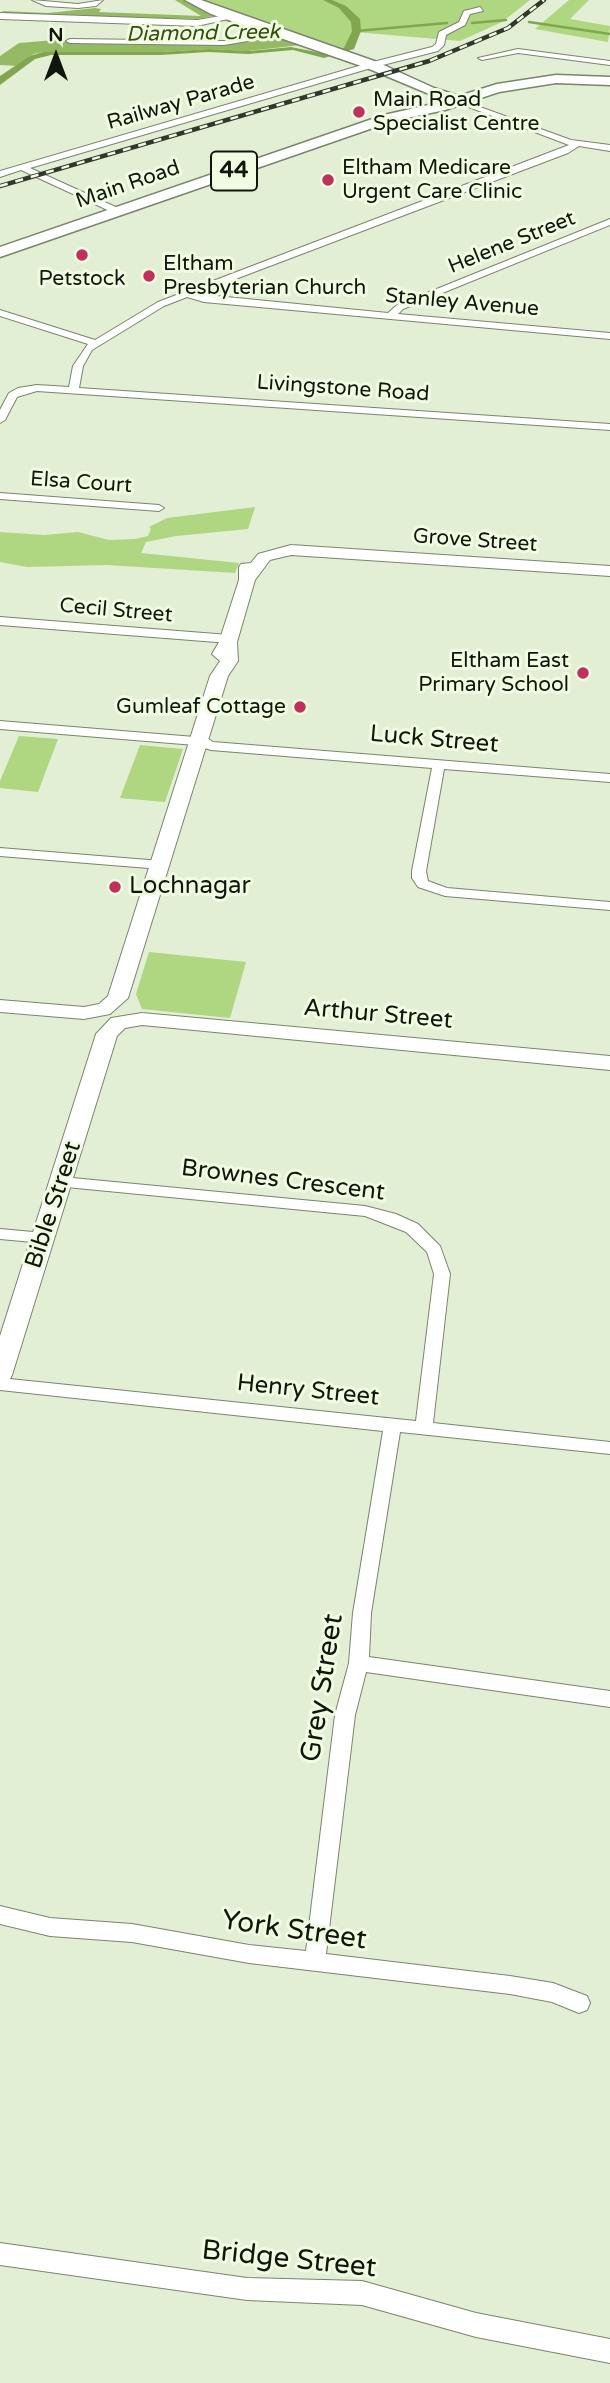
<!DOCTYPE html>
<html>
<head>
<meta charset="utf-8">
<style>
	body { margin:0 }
	#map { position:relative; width:610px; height:2383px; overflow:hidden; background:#e2efd4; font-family:"Varela Round",sans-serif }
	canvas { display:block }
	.north { position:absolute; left:21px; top:21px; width:70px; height:70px; -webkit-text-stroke:5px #effce1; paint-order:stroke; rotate:0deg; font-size:19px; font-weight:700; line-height:28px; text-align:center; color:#11160c }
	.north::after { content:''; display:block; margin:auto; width:24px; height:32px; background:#11160c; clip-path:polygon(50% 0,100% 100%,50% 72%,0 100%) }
</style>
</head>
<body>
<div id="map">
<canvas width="610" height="2383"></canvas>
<div class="north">N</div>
</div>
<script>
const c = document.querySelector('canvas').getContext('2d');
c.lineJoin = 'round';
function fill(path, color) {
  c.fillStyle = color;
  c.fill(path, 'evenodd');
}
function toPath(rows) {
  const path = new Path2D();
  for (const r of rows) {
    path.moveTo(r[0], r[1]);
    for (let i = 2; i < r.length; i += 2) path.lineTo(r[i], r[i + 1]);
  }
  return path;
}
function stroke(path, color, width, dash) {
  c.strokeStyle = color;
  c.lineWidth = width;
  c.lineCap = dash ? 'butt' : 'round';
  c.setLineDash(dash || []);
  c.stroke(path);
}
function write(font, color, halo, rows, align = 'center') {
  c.font = font + ' "Varela Round",sans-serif';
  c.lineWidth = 6;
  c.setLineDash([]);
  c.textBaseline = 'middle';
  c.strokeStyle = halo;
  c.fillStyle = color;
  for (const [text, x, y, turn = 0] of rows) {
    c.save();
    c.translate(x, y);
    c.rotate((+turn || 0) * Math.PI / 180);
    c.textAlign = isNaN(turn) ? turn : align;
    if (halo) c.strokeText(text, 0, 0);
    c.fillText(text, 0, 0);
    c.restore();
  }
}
fill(toPath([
	[200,0,530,0,502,22,460,41,355,32,350,47,341,51],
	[569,0,589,0,570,19,610,26,608,42,535,29],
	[255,507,248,529,176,536,146,542,141,553,239,563,235,573,107,565,27,567,0,562,0,532,44,535,78,532,109,540,135,539,148,536,151,529,149,527,167,518],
	[19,736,58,739,38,792,0,788,0,781],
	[140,745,183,749,165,802,120,798],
	[149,952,246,962,230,1018,142,1009,136,994]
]), '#afd680');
fill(toPath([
	[175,0,184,0,212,16,199,19,0,14,3,11,48,13,95,8,101,9,99,12,201,16],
	[271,37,301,45,248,51,209,49,161,52,43,52,34,54,17,66,0,65,0,56,19,43,55,40,69,42,230,44]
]), '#94bb63');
fill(toPath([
	[323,0,332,0,346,6,360,19,361,31,354,49,324,58,293,50,248,54,208,52,161,55,51,55,35,59,0,85,0,76,30,56,43,52,161,52,209,49,250,51,291,47,326,54,344,48,352,31,351,22,339,8]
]), '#81a64f');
stroke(toPath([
	[529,22,610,34],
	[472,23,506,20],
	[356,31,447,23]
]), '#81a64f', 2.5);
const street = toPath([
	[32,0,78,4,103,0,96,6,78,8,46,6,32,0],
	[480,7,483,11,470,14,465,25,446,35,444,45,438,51,371,68,30,168,120,209,120,213,114,213,21,170,0,177,0,171,369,63,432,47,436,44,439,32,459,22,464,11,480,7],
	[280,31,283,35,224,45,70,43,66,41,70,39,224,41,280,31],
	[518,49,610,61,610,65,518,53,482,60,478,58,518,49],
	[458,99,571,140,610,145,610,151,579,146,568,153,196,294,388,313,397,305,610,219,610,225,403,309,398,314,610,333,610,339,204,302,187,297,164,306,92,350,83,366,79,388,610,424,610,430,37,391,17,397,5,420,0,423,0,410,9,393,18,388,37,385,69,387,73,366,88,344,0,316,0,310,95,340,158,302,569,145,458,103,458,99],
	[0,493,159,505,164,508,159,511,0,499,0,493],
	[0,617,229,635,235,639,229,643,0,625,0,617],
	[0,721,207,738,213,742,610,774,610,782,444,769,426,871,428,881,447,888,610,902,610,910,445,896,418,887,412,878,412,871,432,768,211,750,195,745,0,729,0,721],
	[0,848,161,861,168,865,161,869,0,856,0,848],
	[62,1177,365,1206,396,1214,418,1224,440,1246,450,1274,433,1423,610,1442,610,1454,400,1432,371,1613,369,1657,610,1691,610,1707,366,1672,355,1715,326,1954,510,1976,553,1983,587,1996,590,2003,587,2010,579,2013,552,2002,510,1994,249,1963,132,1942,50,1936,0,1924,0,1906,50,1918,132,1924,249,1945,306,1951,335,1715,349,1663,353,1613,383,1431,0,1390,0,1378,416,1421,434,1274,427,1252,406,1232,365,1216,56,1186,54,1182,62,1177],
	[0,1229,44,1233,52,1238,44,1243,0,1239,0,1229],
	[0,2243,247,2278,362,2281,476,2313,610,2339,610,2363,476,2337,362,2305,247,2300,0,2265,0,2243]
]);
const secondary = toPath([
	[0,13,197,20,232,14,237,17,197,26,0,19,0,13],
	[291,545,610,566,610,576,291,555,270,560,255,580,237,642,238,661,228,676,128,998,110,1014,84,1019,0,1012,0,1000,84,1007,99,1004,108,996,210,676,220,661,212,654,219,642,239,580,239,567,241,564,251,563,258,554,291,545],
	[142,1013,610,1056,610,1070,142,1025,125,1028,117,1036,12,1375,9,1381,0,1384,0,1336,96,1034,111,1018,142,1013]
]);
const primary = toPath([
	[185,0,201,0,377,62,434,88,459,96,497,84,556,75,610,77,610,85,556,83,499,92,445,110,393,121,0,257,0,247,384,115,446,101,367,68,211,14,185,0]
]);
stroke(street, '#79856c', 2);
stroke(secondary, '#79856c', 2);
stroke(primary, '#79856c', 3);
fill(street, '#fff');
fill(secondary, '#fff');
fill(primary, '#fff');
const rail = toPath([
	[0,186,429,61,508,28,544,0]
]);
stroke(rail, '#31372b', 4.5);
stroke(rail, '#effce1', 2.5, [8]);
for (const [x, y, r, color] of [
	[359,112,7,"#bf315c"],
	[328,180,7,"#bf315c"],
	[82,255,7,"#bf315c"],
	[149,276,7,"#bf315c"],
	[583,673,7,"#bf315c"],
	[300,707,7,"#bf315c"],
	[115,887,7,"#bf315c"]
]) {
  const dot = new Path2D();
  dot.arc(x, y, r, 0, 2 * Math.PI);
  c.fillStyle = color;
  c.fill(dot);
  stroke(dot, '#effce1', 2.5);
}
write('italic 21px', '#354d0d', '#effce1', [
	["Diamond Creek",203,34,-1]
]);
write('21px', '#11160c', '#effce1', [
	["Main Road",373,100],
	["Specialist Centre",373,124],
	["Eltham Medicare",342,168],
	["Urgent Care Clinic",342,192],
	["Eltham",163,264],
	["Presbyterian Church",163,288],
	["Petstock",82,279,"center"],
	["Eltham East",569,661,"right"],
	["Primary School",569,685,"right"],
	["Gumleaf Cottage",286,707,"right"]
], 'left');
write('21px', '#11160c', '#effce1', [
	["Railway Parade",181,103,-16],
	["Main Road",128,185,-19],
	["Helene Street",512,243,-22],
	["Stanley Avenue",462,303,5],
	["Livingstone Road",343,389,4],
	["Elsa Court",81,483,4],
	["Grove Street",475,541,4],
	["Cecil Street",116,611,5]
]);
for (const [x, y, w] of [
	[234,171,46]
]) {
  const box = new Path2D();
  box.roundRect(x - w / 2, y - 19.5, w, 39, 5);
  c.fillStyle = '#effce1';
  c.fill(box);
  stroke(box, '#11160c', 2);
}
write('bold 23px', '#11160c', null, [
	["44",234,171]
]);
write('24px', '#11160c', '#effce1', [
	["Luck Street",434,740,5],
	["Arthur Street",378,1015,5],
	["Brownes Crescent",283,1181,7],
	["Bible Street",54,1205,-72],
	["Henry Street",308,1391,6]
]);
write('24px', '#11160c', '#effce1', [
	["Lochnagar",129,887]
], 'left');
write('28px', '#11160c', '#effce1', [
	["Grey Street",323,1688,-81],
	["York Street",294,1931,8],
	["Bridge Street",289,2260,6]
]);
</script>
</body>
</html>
